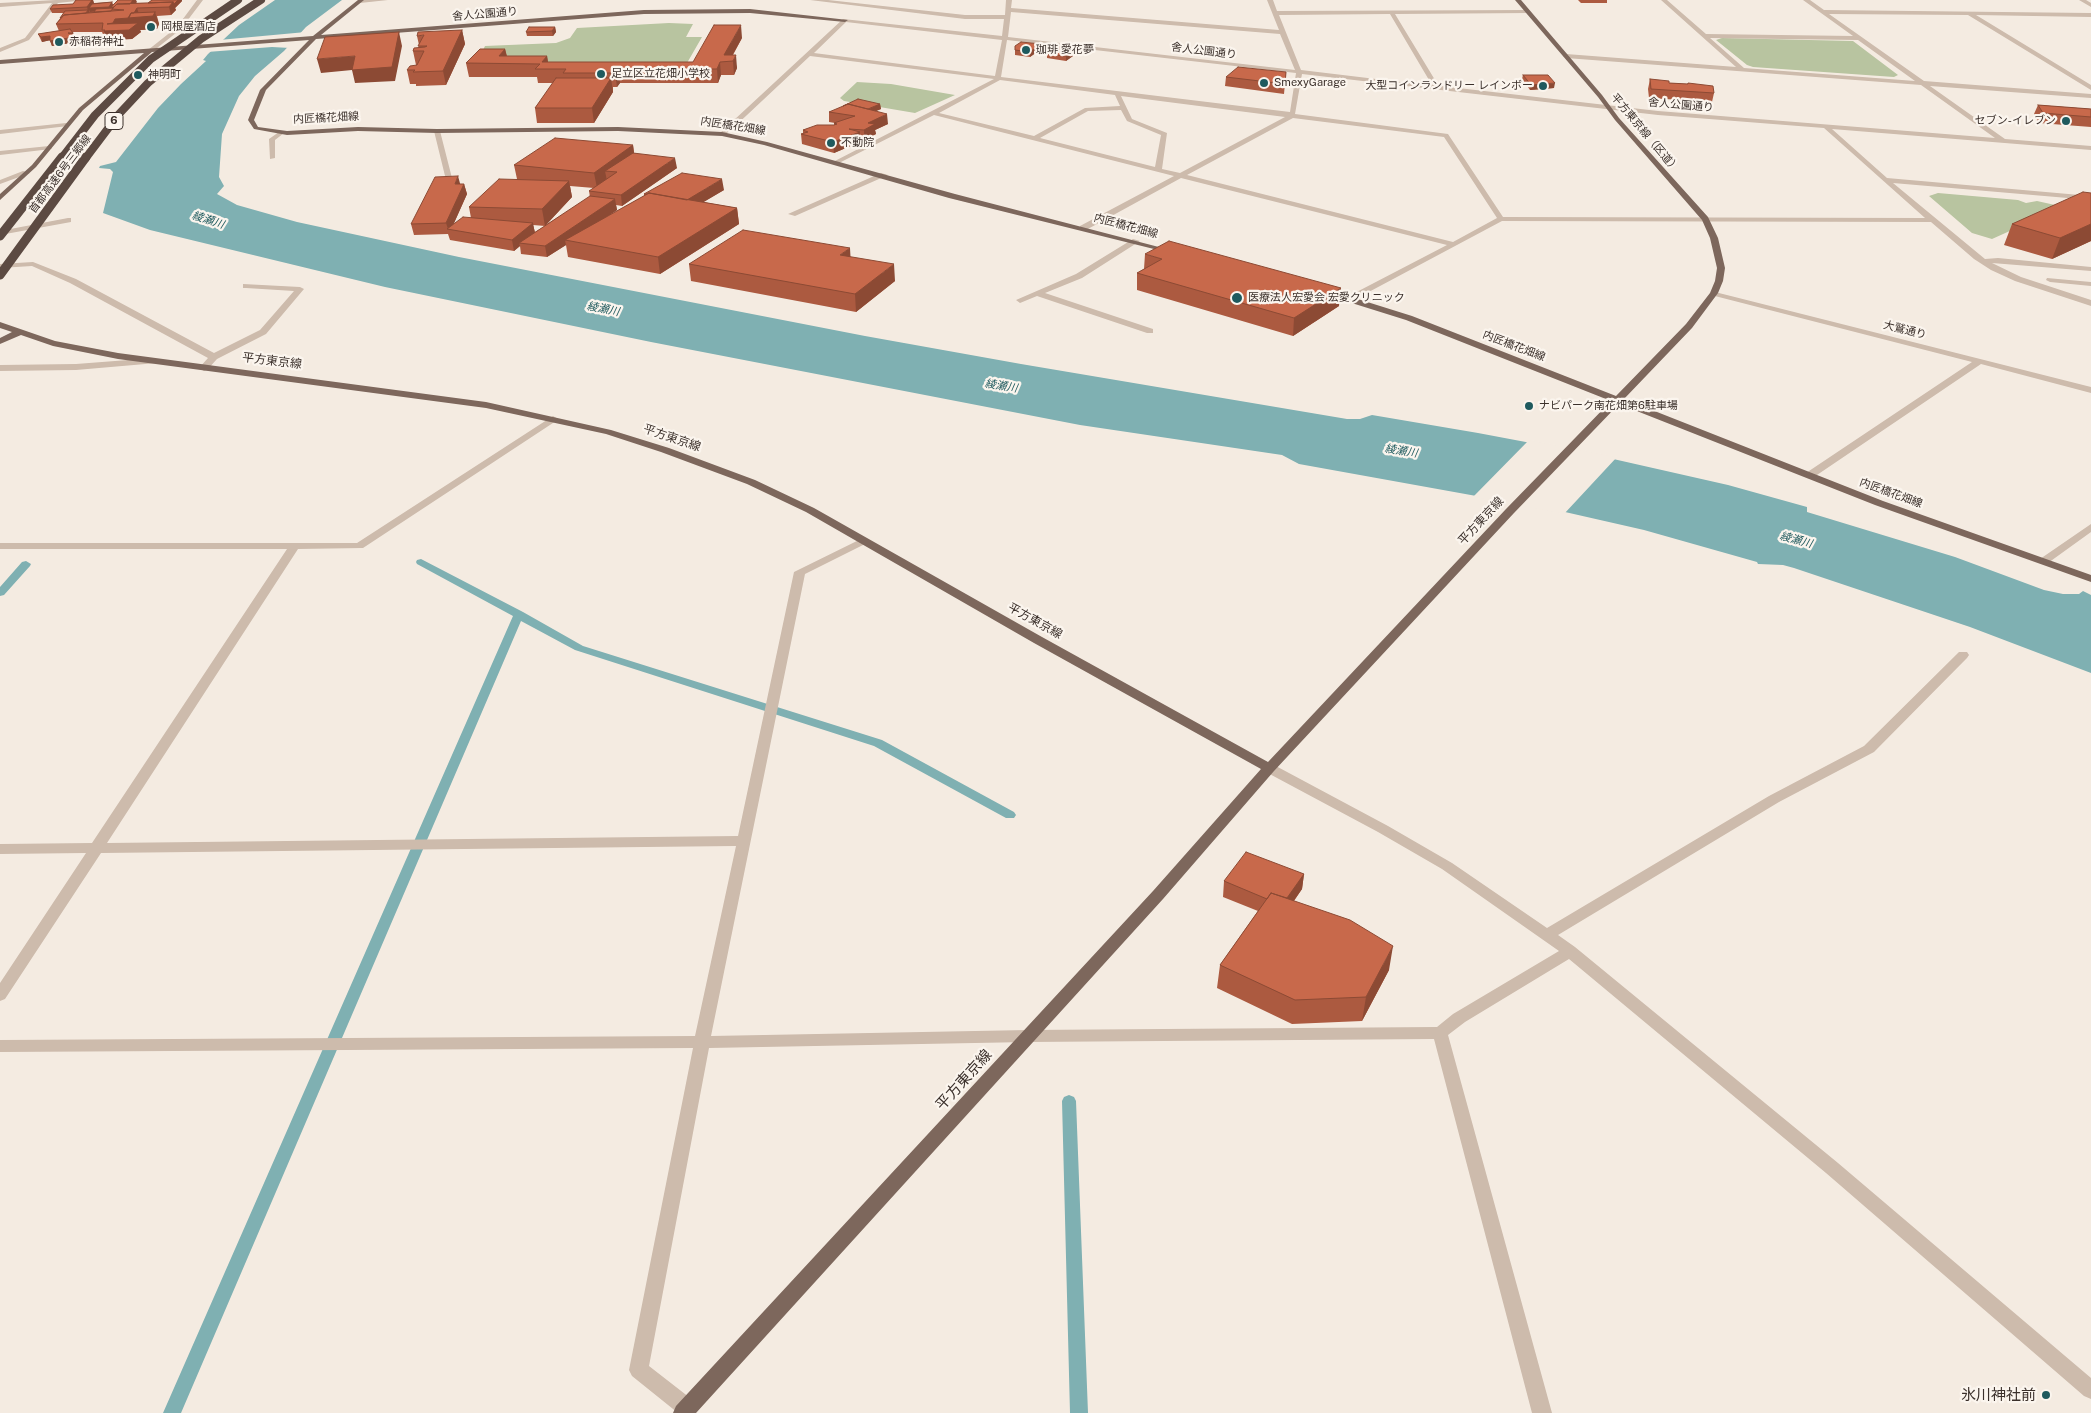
<!DOCTYPE html>
<html>
<head>
<meta charset="utf-8">
<style>
	body { margin:0 }
	canvas { display:block; background:#f4ebe1 }
</style>
</head>
<body>
<canvas width="2091" height="1413"></canvas>
<script>
const c = document.querySelector('canvas').getContext('2d');
c.lineJoin = 'round';
function fill(path, color) {
  c.fillStyle = color;
  c.fill(path, 'evenodd');
}
function toPath(rows) {
  const path = new Path2D();
  for (const r of rows) {
    path.moveTo(r[0], r[1]);
    for (let i = 2; i < r.length; i += 2) path.lineTo(r[i], r[i + 1]);
  }
  return path;
}
function stroke(path, color, width, dash) {
  c.strokeStyle = color;
  c.lineWidth = width;
  c.lineCap = dash ? 'butt' : 'round';
  c.setLineDash(dash || []);
  c.stroke(path);
}
function write(font, color, halo, rows, align = 'center') {
  c.font = font + ' "Public Sans","Noto Sans JP",sans-serif';
  c.lineWidth = 4.5;
  c.setLineDash([]);
  c.textBaseline = 'middle';
  c.strokeStyle = halo;
  c.fillStyle = color;
  for (const [text, x, y, turn = 0] of rows) {
    c.save();
    c.translate(x, y);
    c.rotate((+turn || 0) * Math.PI / 180);
    c.textAlign = isNaN(turn) ? turn : align;
    if (halo) c.strokeText(text, 0, 0);
    c.fillText(text, 0, 0);
    c.restore();
  }
}
fill(toPath([
	[669,23,693,24,686,37,702,37,683,70,479,58,485,46,556,43,570,38,577,28],
	[1722,38,1853,41,1898,75,1894,77,1753,67,1747,65,1716,40],
	[857,82,891,84,955,95,915,113,844,101,840,98],
	[1938,193,2018,200,2026,203,2037,201,2055,205,2052,212,1992,239,1972,233,1929,196]
]), '#b8c4a0');
fill(toPath([
	[275,0,342,0,306,27,284,51,255,76,239,96,222,134,219,177,224,186,217,194,237,205,297,222,459,257,865,336,1021,364,1347,419,1360,419,1372,415,1478,433,1600,456,1728,485,1807,507,1807,512,1955,557,2044,590,2063,594,2079,594,2083,591,2091,595,2091,673,1970,627,1794,568,1783,565,1758,564,1757,562,1644,530,1565,512,1299,464,1282,455,1080,425,651,342,385,287,150,230,103,213,113,172,110,169,99,168,100,166,116,162,158,108,181,84,206,61,203,60,208,54,239,25]
]), '#7fb0b2');
fill(toPath([
	[306,32,290,48,272,47,207,52,219,40],
	[1529,440,1601,454,1617,457,1564,514,1473,497]
]), '#f4ebe1');
fill(toPath([
	[421,559,523,612,583,646,882,740,1014,812,1016,815,1014,818,1006,818,874,746,575,650,521,621,181,1413,163,1413,513,616,417,564,416,562,417,560,421,559],
	[26,561,31,564,30,566,4,595,0,596,0,587,22,562,26,561],
	[1069,1095,1074,1097,1076,1101,1088,1413,1070,1413,1062,1101,1064,1097,1069,1095]
]), '#7fb0b2');
fill(toPath([
	[56,0,86,0,58,3,29,40,0,52,0,48,25,38,52,3,0,7,0,3,56,0],
	[197,0,203,0,181,29,152,52,148,52,148,50,177,27,197,0],
	[358,0,388,0,360,3,358,0],
	[810,0,828,0,965,15,1005,15,1006,0,1012,0,1011,8,1279,30,1267,0,1273,0,1277,11,1529,10,1531,13,1395,14,1435,80,1432,85,1658,111,1995,138,1921,85,1566,58,1563,56,1566,54,1736,67,1661,0,1667,0,1706,34,1853,36,1803,0,1810,0,1824,10,2091,13,2091,17,1976,15,2091,85,2091,90,1968,15,1829,14,1924,81,2091,94,2091,98,1930,86,2005,139,2091,146,2091,150,1832,129,1887,178,2091,196,2091,200,1893,183,1985,259,1998,258,2091,267,2091,271,1992,263,2021,277,2091,300,2091,306,2015,281,1991,270,1974,259,1931,222,1502,221,1350,302,1347,301,1347,297,1447,245,1181,178,1086,230,1080,230,1080,226,1174,176,934,115,837,164,831,163,994,79,810,56,731,130,724,135,720,135,720,133,843,19,1002,36,1004,19,965,19,810,0],
	[1011,12,1280,34,1295,70,1008,37,1011,12],
	[1390,14,1429,80,1426,85,1301,70,1279,15,1390,14],
	[846,22,1002,40,995,76,814,53,846,22],
	[1710,38,1858,40,1915,81,1744,68,1710,38],
	[1007,40,1296,73,1290,112,1001,77,1007,40],
	[1302,74,1658,115,1824,128,1925,218,1503,217,1448,134,1295,114,1302,74],
	[1000,80,1115,95,1120,106,1085,108,1034,136,939,113,1000,80],
	[1121,96,1285,117,1180,173,1162,169,1167,133,1132,119,1121,96],
	[1121,110,1127,121,1161,135,1155,167,1040,138,1088,111,1121,110],
	[1293,118,1444,137,1497,218,1453,242,1187,175,1293,118],
	[2079,0,2086,0,2091,3,2091,7,2079,0],
	[66,123,68,124,68,126,0,134,0,130,66,123],
	[437,129,440,131,453,182,446,180,434,131,437,129],
	[279,132,284,133,275,140,275,158,270,159,269,139,279,132],
	[49,146,52,148,51,149,0,155,0,151,49,146],
	[23,171,30,173,0,184,0,180,23,171],
	[881,173,888,175,795,216,788,214,881,173],
	[68,218,71,218,71,222,0,235,0,231,68,218],
	[1133,239,1140,241,1082,278,1045,293,1153,329,1153,333,1147,333,1037,296,1020,303,1016,300,1076,274,1133,239],
	[33,262,76,279,214,353,260,330,294,291,246,288,243,288,243,284,300,287,304,289,266,334,217,359,207,370,204,371,199,368,208,358,70,283,32,266,0,268,0,264,33,262],
	[2047,278,2091,282,2091,286,2050,282,2046,280,2047,278],
	[1711,291,2091,387,2091,393,1981,364,1814,477,1806,477,1806,473,1972,362,1711,295,1711,291],
	[154,358,159,361,157,363,76,370,0,371,0,365,76,364,154,358],
	[553,416,558,419,556,421,363,548,298,549,107,843,738,836,794,572,863,538,868,541,867,543,805,574,711,1036,1028,1030,1437,1027,1453,1014,1559,951,1442,869,1378,832,1264,771,1262,768,1264,765,1274,765,1388,826,1452,863,1547,928,1769,796,1864,746,1959,652,1967,652,1969,655,1967,658,1874,752,1779,802,1558,935,1575,947,1838,1163,2091,1378,2091,1399,2084,1396,1826,1173,1569,959,1465,1022,1448,1035,1552,1413,1532,1413,1434,1039,1028,1042,709,1048,649,1366,694,1401,697,1408,695,1413,678,1413,632,1376,629,1370,693,1048,0,1052,0,1040,695,1036,736,846,101,853,5,999,0,1001,0,983,86,853,0,854,0,844,92,843,287,549,0,549,0,543,357,543,553,416],
	[2091,524,2091,532,2048,563,2040,563,2038,561,2040,559,2091,524]
]), '#cdbbac');
fill(toPath([
	[358,0,364,0,321,35,644,10,750,9,848,20,845,22,750,13,644,14,316,39,266,90,254,120,258,127,287,131,358,127,437,129,618,127,722,132,767,142,955,194,1178,252,1174,254,949,198,764,145,722,136,618,131,437,133,358,131,287,135,254,129,248,120,260,90,309,40,152,52,83,110,36,167,0,200,0,194,32,165,79,108,144,53,0,64,0,60,313,36,358,0],
	[1515,0,1521,0,1602,95,1619,118,1708,217,1718,238,1725,268,1723,281,1718,293,1692,328,1624,399,1883,501,2091,575,2091,582,1875,505,1619,404,1514,513,1274,771,1163,899,696,1413,673,1413,676,1406,1153,891,1261,769,1034,643,806,512,747,484,661,452,606,434,486,408,118,359,53,346,21,335,0,344,0,338,12,332,0,328,0,322,55,341,118,353,486,402,611,430,669,448,755,480,814,508,1042,637,1268,762,1506,509,1611,401,1406,320,1323,294,1323,290,1329,290,1412,316,1616,396,1686,324,1710,293,1715,281,1717,268,1710,238,1702,220,1615,120,1598,97,1515,0]
]), '#7d675c');
stroke(toPath([
	[61,159,95,115,151,59,238,0],
	[85,159,119,114,148,83,201,39,261,0]
]), '#5c4a42', 8);
stroke(toPath([
	[0,236,62,157],
	[0,275,86,157]
]), '#5c4a42', 9);
fill(toPath([
	[76,0,93,0,94,4,113,5,137,2,135,3,148,3,152,0,182,0,182,1,175,8,176,10,171,15,157,16,159,24,157,29,140,30,141,32,132,39,107,40,106,39,105,39,102,32,73,32,76,42,52,46,50,40,42,42,38,34,59,31,56,24,64,13,52,13,50,9,73,4],
	[1578,0,1607,0,1607,3,1581,3],
	[555,27,556,32,553,36,527,36,526,32],
	[462,30,465,44,446,85,416,86,416,84,410,84,407,70,417,65,416,65,413,51,418,48,419,45,417,36],
	[742,38,733,55,737,68,734,75,721,75,718,83,620,83,617,87,613,87,613,92,594,123,537,123,535,108,553,83,538,83,537,77,469,77,466,63,505,49,507,56,547,56,548,62,693,62],
	[1015,46,1041,49,1030,57,1015,55],
	[1042,49,1077,53,1066,61,1047,58,1047,55,1042,54],
	[1286,72,1284,94,1225,86,1226,77],
	[1523,75,1554,88,1530,90,1522,79],
	[1650,79,1669,83,1687,84,1688,83,1714,93,1712,102,1649,98,1648,89],
	[880,104,881,109,875,111,888,124,875,130,876,134,864,140,860,140,860,142,834,153,802,144,801,134,803,134,803,130,834,125,834,123,835,123,829,122,829,112],
	[2038,105,2091,109,2091,127,2039,123,2034,114],
	[633,145,634,153,677,168,622,206,616,205,617,210,605,218,644,196,644,194,724,190,703,202,737,208,739,224,660,274,568,257,566,245,547,257,521,254,520,246,514,251,450,240,448,234,414,235,411,224,460,184,464,184,467,194,453,225,471,218,469,207,517,179,514,165],
	[570,186,594,188,589,191,590,197,546,225,572,197],
	[533,225,545,226,535,232],
	[2091,193,2091,241,2052,259,2004,245,2012,224],
	[1145,254,1339,306,1293,336,1137,290,1137,273,1144,269],
	[850,257,895,281,856,312,691,281,689,264],
	[1304,874,1302,889,1294,901,1389,970,1362,1021,1292,1024,1217,988,1220,965,1258,911,1223,897,1224,881]
]), '#ac5a40');
fill(toPath([
	[92,0,93,0,94,3,112,2,114,7,133,0,136,0,137,2,129,10,112,9,90,12,89,10,89,11,90,14,62,22,88,11,87,7],
	[178,0,182,0,182,1,175,8,176,10,171,15,169,7,173,2],
	[137,8,140,17,155,12,159,24,157,29,140,30,141,32,132,39,107,40,104,31,107,24,115,19,128,18],
	[741,25,742,38,729,61,724,55],
	[555,27,556,32,553,36,552,31],
	[462,30,465,44,446,85,443,71],
	[399,32,402,46,395,81,355,83,352,70,321,73,317,59,355,56],
	[50,36,51,40,42,42,41,37],
	[75,37,76,42,52,46,50,41],
	[1041,44,1041,49,1030,57,1030,52],
	[505,49,508,62,499,56],
	[1077,49,1077,53,1066,61,1066,56],
	[736,55,737,68,734,75,733,61],
	[547,56,549,69,542,62],
	[720,62,721,75,718,83,717,69],
	[618,69,620,83,617,87,615,73],
	[611,78,613,92,594,123,592,108],
	[1555,83,1554,88,1530,90,1531,85],
	[880,104,881,109,863,117,863,112],
	[887,114,888,124,875,130,876,134,864,140,864,130,868,123],
	[860,132,860,142,834,153,833,142],
	[633,145,635,160,617,172,605,171,607,181,597,188,594,173],
	[675,158,677,168,622,206,621,195],
	[458,176,461,187,455,184],
	[722,179,724,190,687,212,685,201],
	[569,181,572,197,545,226,542,209],
	[464,184,467,194,451,230,448,229,446,223],
	[615,199,617,210,571,241,565,240,566,245,547,257,545,246],
	[737,208,739,224,660,274,658,257],
	[533,223,535,234,519,243,520,246,514,251,512,240],
	[2091,224,2091,241,2052,259,2060,238],
	[850,248,851,265,840,255],
	[894,264,895,281,856,312,855,294],
	[1341,288,1339,306,1293,336,1294,318],
	[1304,874,1302,889,1280,920,1282,905],
	[1393,946,1389,970,1362,1021,1366,997]
]), '#8c4a34');
const building = toPath([
	[76,0,92,0,87,7,50,9,53,5,73,4,76,0],
	[118,0,133,0,130,4,117,4,114,7,111,7,118,0],
	[152,0,178,0,174,4,173,2,148,3,152,0],
	[112,2,109,7,89,8,92,4,112,2],
	[173,2,169,7,137,8,134,13,131,13,129,18,115,19,113,23,107,24,138,23,129,30,104,31,105,30,102,30,103,23,56,24,64,15,124,10,112,9,117,4,173,2],
	[113,8,111,11,94,12,96,9,113,8],
	[88,10,86,13,64,15,60,18,65,11,88,10],
	[155,12,153,16,128,18,131,13,155,12],
	[714,25,741,25,724,55,736,55,733,61,720,62,717,69,618,69,615,73,563,73,566,69,535,69,540,64,466,63,480,49,505,49,499,56,547,56,542,62,693,62,714,25],
	[529,27,555,27,552,31,526,32,529,27],
	[70,29,73,33,68,33,73,34,75,37,50,41,50,36,41,37,38,34,70,29],
	[462,30,443,71,413,72,415,70,407,70,410,66,417,65,424,51,413,51,414,48,425,47,427,46,418,46,424,35,417,36,418,32,462,30],
	[399,32,392,67,352,70,355,56,317,59,325,37,399,32],
	[1021,42,1041,44,1030,52,1015,50,1015,46,1021,42],
	[1048,45,1077,49,1066,56,1047,54,1051,51,1042,49,1048,45],
	[1238,67,1286,72,1285,84,1226,77,1238,67],
	[1523,75,1548,75,1555,83,1531,85,1523,75],
	[556,78,611,78,592,108,535,108,556,78],
	[1650,79,1669,81,1669,83,1688,84,1688,83,1713,86,1714,93,1651,89,1650,79],
	[858,99,880,104,868,109,848,104,843,106,858,99],
	[848,104,887,114,868,123,875,124,864,130,849,129,860,132,833,142,801,134,808,132,803,130,817,125,834,125,837,124,834,123,855,116,829,112,848,104],
	[2038,105,2091,109,2091,117,2043,113,2038,105],
	[555,138,633,145,594,173,514,165,555,138],
	[633,153,675,158,621,195,589,191,617,172,605,171,633,153],
	[682,173,722,179,687,200,649,193,647,194,644,194,682,173],
	[458,176,455,184,464,184,446,223,411,224,435,177,458,176],
	[499,179,569,181,542,209,469,207,499,179],
	[2083,192,2091,193,2091,224,2060,238,2012,224,2083,192],
	[649,193,737,208,658,257,565,240,649,193],
	[590,196,615,199,545,246,519,243,590,196],
	[463,217,533,223,512,240,447,229,463,217],
	[743,230,850,248,840,255,894,264,855,294,689,264,743,230],
	[1169,241,1341,288,1294,318,1137,273,1162,259,1145,254,1169,241],
	[1246,852,1304,874,1287,898,1271,893,1267,899,1224,881,1246,852],
	[1271,893,1350,920,1393,946,1366,997,1295,1000,1220,965,1271,893]
]);
fill(building, '#c8694b');
stroke(building, '#8c4a34', 1);
for (const [x, y, r, color] of [
	[151,27,5,"#1f5a5e"],
	[59,42,5,"#1f5a5e"],
	[1026,50,5,"#1f5a5e"],
	[601,74,5,"#1f5a5e"],
	[138,75,5,"#1f5a5e"],
	[1264,83,5,"#1f5a5e"],
	[1543,86,5,"#1f5a5e"],
	[2066,121,5,"#1f5a5e"],
	[831,143,5,"#1f5a5e"],
	[1237,298,6,"#1f5a5e"],
	[1529,406,5,"#1f5a5e"],
	[2046,1395,5,"#1f5a5e"]
]) {
  const dot = new Path2D();
  dot.arc(x, y, r, 0, 2 * Math.PI);
  c.fillStyle = color;
  c.fill(dot);
  stroke(dot, '#fbf5ee', 2);
}
write('11px', '#3b302b', '#fbf5ee', [
	["舎人公園通り",485,14,-5],
	["舎人公園通り",1204,51,7],
	["舎人公園通り",1681,105,5],
	["内匠橋花畑線",326,118,-3],
	["内匠橋花畑線",733,126,9],
	["平方東京線（区道）",1645,133,50],
	["首都高速6号三郷線",60,174,-53],
	["内匠橋花畑線",1126,226,15],
	["大鷲通り",1905,330,14],
	["内匠橋花畑線",1514,346,21],
	["内匠橋花畑線",1891,493,20]
]);
write('11px', '#3b302b', '#fbf5ee', [
	["岡根屋酒店",161,27],
	["赤稲荷神社",69,42],
	["珈琲 愛花夢",1036,50],
	["足立区立花畑小学校",611,74],
	["神明町",148,75],
	["SmexyGarage",1274,83],
	["大型コインランドリー レインボー",1533,86,"right"],
	["セブン-イレブン",2056,121,"right"],
	["不動院",841,143],
	["医療法人宏愛会 宏愛クリニック",1248,298],
	["ナビパーク南花畑第6駐車場",1539,406]
], 'left');
for (const [x, y, w] of [
	[114,121,18]
]) {
  const box = new Path2D();
  box.roundRect(x - w / 2, y - 8.5, w, 17, 4);
  c.fillStyle = '#fbf5ee';
  c.fill(box);
  stroke(box, '#3b302b', 1);
}
write('bold 11px', '#3b302b', null, [
	["6",114,121]
]);
write('italic 11px', '#1f5a5e', '#fbf5ee', [
	["綾瀬川",208,220,18],
	["綾瀬川",603,309,11],
	["綾瀬川",1001,386,9],
	["綾瀬川",1401,451,9],
	["綾瀬川",1796,540,15]
]);
write('12px', '#3b302b', '#fbf5ee', [
	["平方東京線",272,361,7],
	["平方東京線",672,438,19],
	["平方東京線",1481,521,-47],
	["平方東京線",1035,621,29]
]);
write('15px', '#3b302b', '#fbf5ee', [
	["平方東京線",964,1080,-48]
]);
write('15px', '#3b302b', '#fbf5ee', [
	["氷川神社前",2036,1395]
], 'right');
</script>
</body>
</html>
